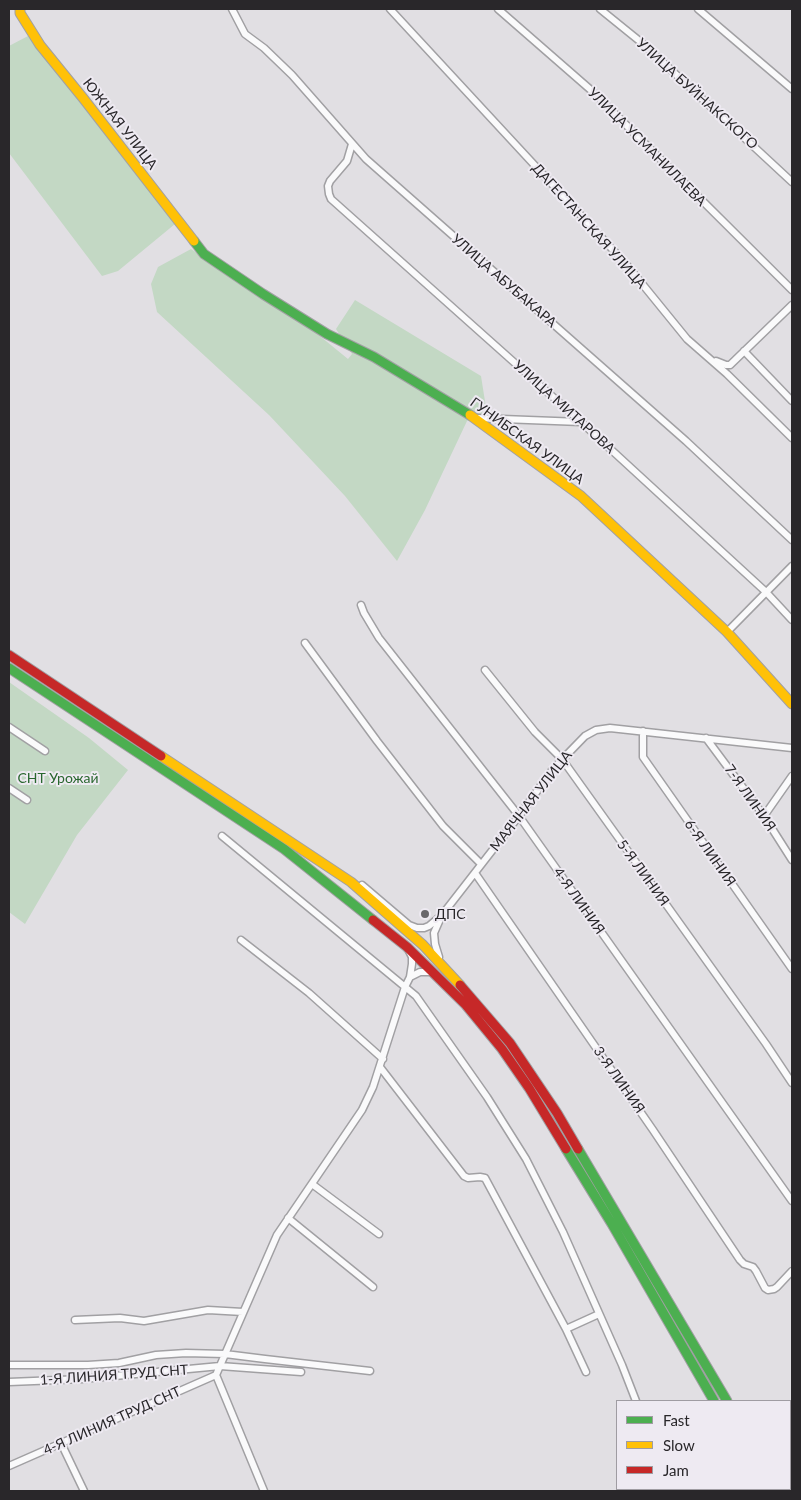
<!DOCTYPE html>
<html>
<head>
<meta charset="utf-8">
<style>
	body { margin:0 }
	#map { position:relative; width:801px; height:1500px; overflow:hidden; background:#e1dfe3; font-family:Lato,sans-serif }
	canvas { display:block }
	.frame { position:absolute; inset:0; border:10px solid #29272a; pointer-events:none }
	.legend { position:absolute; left:616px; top:1400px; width:175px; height:90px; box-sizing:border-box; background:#eeeaf2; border:1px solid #9f9ca2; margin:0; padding:6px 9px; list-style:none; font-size:15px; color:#29272a }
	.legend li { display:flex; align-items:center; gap:10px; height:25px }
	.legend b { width:25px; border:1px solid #9f9ca2 }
</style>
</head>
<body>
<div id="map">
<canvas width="801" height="1500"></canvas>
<div class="frame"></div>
<ul class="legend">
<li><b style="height:6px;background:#4caf50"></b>Fast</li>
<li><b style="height:6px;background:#ffc107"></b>Slow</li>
<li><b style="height:6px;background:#c62828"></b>Jam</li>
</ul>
</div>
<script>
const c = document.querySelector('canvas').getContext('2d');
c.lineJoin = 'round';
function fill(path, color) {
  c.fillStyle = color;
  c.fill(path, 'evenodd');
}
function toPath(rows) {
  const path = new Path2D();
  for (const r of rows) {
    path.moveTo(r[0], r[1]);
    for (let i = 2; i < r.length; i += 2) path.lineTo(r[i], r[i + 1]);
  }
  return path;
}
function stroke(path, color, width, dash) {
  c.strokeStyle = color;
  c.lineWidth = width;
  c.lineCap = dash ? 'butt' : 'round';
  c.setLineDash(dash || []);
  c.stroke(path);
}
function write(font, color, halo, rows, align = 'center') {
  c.font = font + ' Lato,sans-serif';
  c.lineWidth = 4;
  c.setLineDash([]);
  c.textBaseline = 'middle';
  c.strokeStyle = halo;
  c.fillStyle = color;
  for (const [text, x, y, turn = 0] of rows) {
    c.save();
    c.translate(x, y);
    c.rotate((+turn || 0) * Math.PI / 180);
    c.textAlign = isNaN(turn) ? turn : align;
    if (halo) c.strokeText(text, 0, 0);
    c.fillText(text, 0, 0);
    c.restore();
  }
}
fill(toPath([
	[28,36,175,224,118,271,102,276,9,153,9,46],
	[191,249,310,328,348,359,352,354,336,329,355,300,481,376,487,414,467,421,425,510,397,561,345,496,269,415,157,312,151,284,158,267],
	[9,682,89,738,128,770,77,835,25,924,9,912]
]), '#c3d8c4');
const street = toPath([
	[232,9,245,34,264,48,292,75,366,159,686,441,792,540],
	[390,9,626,264,687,339,727,374,792,438],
	[498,9,592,91,792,290],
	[600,9,642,43,792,182],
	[698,9,792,89],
	[352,144,347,161,330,181,328,186,329,194,331,199,581,422,766,592,792,620],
	[744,351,792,401],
	[716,361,726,365,730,365,792,305],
	[476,418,581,422],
	[361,605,364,613,379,638,519,816,792,1201],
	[727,632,792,566],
	[305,643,377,741,443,826,481,864],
	[485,670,535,732,562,759,766,1044,792,1083],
	[9,727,45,751],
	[643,731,643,757,792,969],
	[706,738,764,816,792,860],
	[9,788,27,800],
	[764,816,792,776],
	[222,836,416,996,487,1097,526,1159,563,1232,622,1365,636,1401],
	[475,873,653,1130,740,1260,744,1264,753,1267,756,1271,765,1288,768,1290,774,1289,777,1287,792,1271],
	[362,885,409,925,417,928,424,928,429,926,442,915,519,816,553,769,585,736,596,730,610,728,792,748],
	[241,940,309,993,383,1059],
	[439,957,435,944,434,933,441,917],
	[410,977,420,972,432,972],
	[380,1067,464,1176,468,1178,480,1177,485,1178,566,1329,586,1372],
	[312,1184,379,1234],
	[288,1218,373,1287],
	[75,1320,120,1318,144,1321,208,1310,243,1312],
	[566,1329,599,1314],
	[9,1365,88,1365,119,1363,156,1355,186,1353,225,1354,265,1359,370,1371],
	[9,1382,83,1379,220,1366,301,1372],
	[61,1443,84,1491],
	[9,1466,216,1375],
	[655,1489,655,1491],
	[264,1491,216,1375,277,1235,362,1110,373,1087,405,987,410,977,412,964,412,957,409,951]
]);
const fast = toPath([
	[194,241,204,254,263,294,327,334,374,357,470,415],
	[9,668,284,849,373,920],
	[566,1149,612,1224,714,1401],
	[578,1149,727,1401],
	[787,1489,789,1491]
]);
const slow = toPath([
	[20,9,20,13,40,45,83,98,194,241],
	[470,415,581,496,727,632,792,704],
	[161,756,351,882,423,945,460,985],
	[756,1489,757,1491]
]);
const jam = toPath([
	[9,655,161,756],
	[373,920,407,947,465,1004,502,1049,529,1088,566,1149],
	[460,985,510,1043,557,1113,578,1149]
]);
stroke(street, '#a1a0a3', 9);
stroke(fast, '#a1a0a3', 11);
stroke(slow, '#a1a0a3', 11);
stroke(jam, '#a1a0a3', 11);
stroke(street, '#fafafb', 6);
stroke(fast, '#4caf50', 9);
stroke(slow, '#ffc107', 9);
stroke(jam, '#c62828', 9);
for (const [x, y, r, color] of [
	[425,914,5,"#69676b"]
]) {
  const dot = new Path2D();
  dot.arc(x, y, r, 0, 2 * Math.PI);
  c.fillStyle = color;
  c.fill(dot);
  stroke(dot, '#eeeaf2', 2);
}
write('14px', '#29272a', '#eeeaf2', [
	["УЛИЦА БУЙНАКСКОГО",697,94,42],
	["ЮЖНАЯ УЛИЦА",120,124,52],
	["УЛИЦА УСМАНИЛАЕВА",647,147,45],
	["ДАГЕСТАНСКАЯ УЛИЦА",589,226,48],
	["УЛИЦА АБУБАКАРА",504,281,41],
	["УЛИЦА МИТАРОВА",564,407,42],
	["ГУНИБСКАЯ УЛИЦА",527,441,36],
	["7-Я ЛИНИЯ",750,798,55],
	["МАЯЧНАЯ УЛИЦА",531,801,-52],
	["6-Я ЛИНИЯ",710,853,55],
	["5-Я ЛИНИЯ",643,873,54],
	["4-Я ЛИНИЯ",579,901,55],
	["3-Я ЛИНИЯ",619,1080,55],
	["1-Я ЛИНИЯ ТРУД СНТ",114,1375,-4],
	["4-Я ЛИНИЯ ТРУД СНТ",112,1421,-24]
]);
write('14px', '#29672f', '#eeeaf2', [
	["СНТ Урожай",58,778]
]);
write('14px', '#29272a', '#eeeaf2', [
	["ДПС",435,914]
], 'left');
</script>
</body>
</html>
